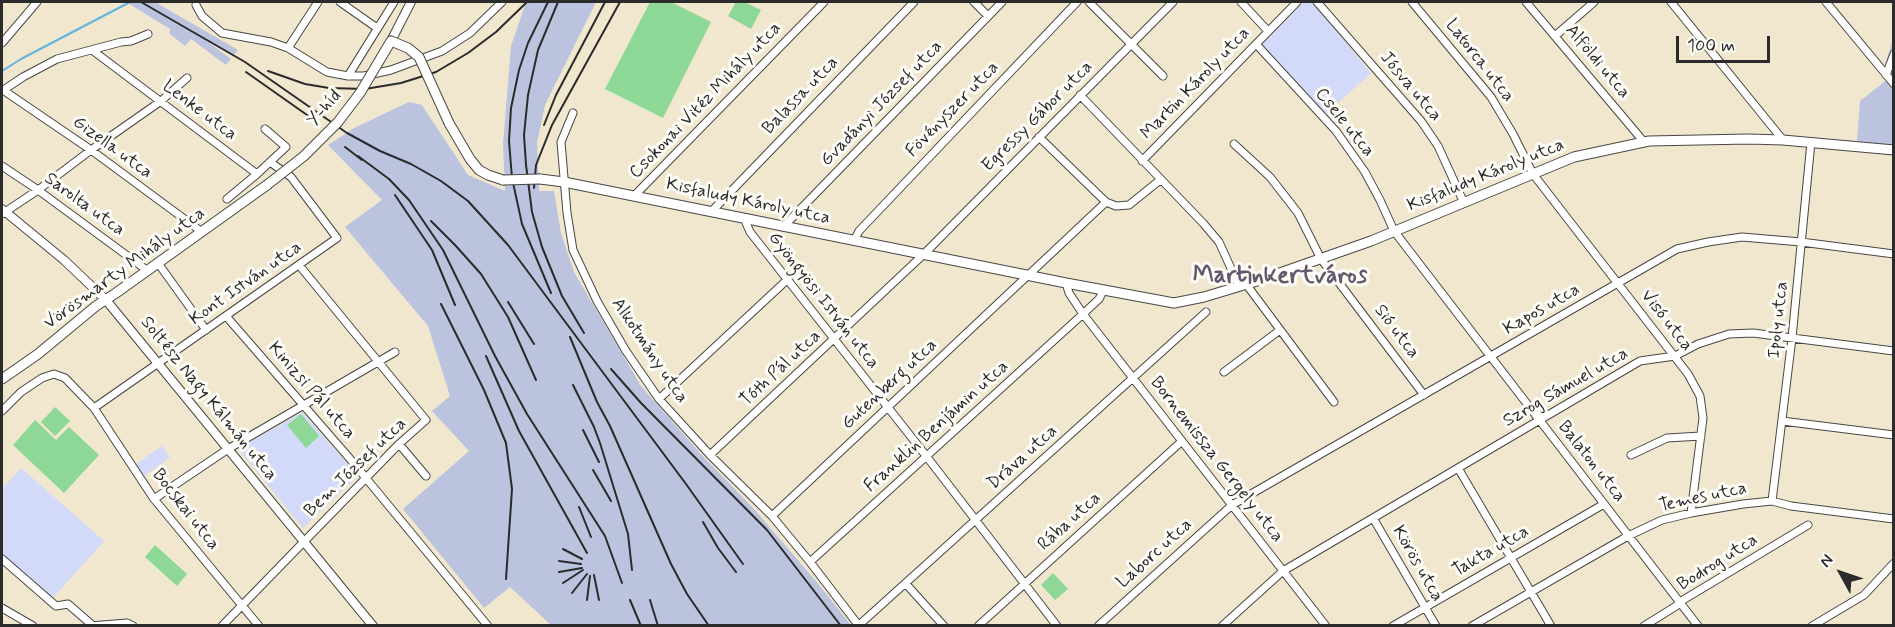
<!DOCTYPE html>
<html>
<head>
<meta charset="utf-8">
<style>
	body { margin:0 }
	#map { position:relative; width:1895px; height:627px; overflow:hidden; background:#f0e7ce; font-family:Mynerve,sans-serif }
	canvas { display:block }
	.frame { position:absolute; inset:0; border:3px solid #2b2b2b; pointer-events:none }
	.north { position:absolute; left:1811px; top:543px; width:60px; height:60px; -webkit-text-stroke:4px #fdfcf7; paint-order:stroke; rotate:310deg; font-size:16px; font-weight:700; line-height:24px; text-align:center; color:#2b2b2b }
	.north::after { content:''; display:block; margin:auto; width:21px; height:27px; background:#2b2b2b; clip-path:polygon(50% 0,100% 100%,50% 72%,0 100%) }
	.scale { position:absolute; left:1676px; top:36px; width:94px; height:27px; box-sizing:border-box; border:3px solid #2b2b2b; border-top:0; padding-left:8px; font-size:18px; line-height:21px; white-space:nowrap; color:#2b2b2b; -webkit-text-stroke:4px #fdfcf7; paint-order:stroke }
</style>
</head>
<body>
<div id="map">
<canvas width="1895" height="627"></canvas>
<div class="frame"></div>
<div class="north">N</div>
<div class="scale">100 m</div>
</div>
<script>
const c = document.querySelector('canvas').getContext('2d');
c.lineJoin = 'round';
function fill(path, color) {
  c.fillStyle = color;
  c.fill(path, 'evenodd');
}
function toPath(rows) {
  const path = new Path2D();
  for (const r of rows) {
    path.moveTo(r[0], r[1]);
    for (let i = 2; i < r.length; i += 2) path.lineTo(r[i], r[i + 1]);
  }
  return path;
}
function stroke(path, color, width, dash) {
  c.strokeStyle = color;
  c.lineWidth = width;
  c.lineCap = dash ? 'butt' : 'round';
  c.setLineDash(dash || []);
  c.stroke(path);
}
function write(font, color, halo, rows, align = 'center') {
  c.font = font + ' Mynerve,sans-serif';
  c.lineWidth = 6;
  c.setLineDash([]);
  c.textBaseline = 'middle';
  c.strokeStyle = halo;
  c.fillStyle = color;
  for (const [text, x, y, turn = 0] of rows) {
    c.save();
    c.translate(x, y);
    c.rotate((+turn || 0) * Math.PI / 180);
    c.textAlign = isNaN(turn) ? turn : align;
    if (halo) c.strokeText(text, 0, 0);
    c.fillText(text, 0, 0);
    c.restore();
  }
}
fill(toPath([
	[1304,2,1313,2,1371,73,1326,114,1262,45],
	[302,412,358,476,303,528,238,449],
	[162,446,170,457,144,476,136,464],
	[21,468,104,541,51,600,2,557,2,489]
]), '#d2d9f9');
fill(toPath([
	[126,2,155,2,238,50,233,56,200,36,231,59,226,65,191,39,185,46,170,34,170,29],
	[526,2,596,2,545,105,537,143,539,191,554,191,561,233,574,272,641,386,701,454,755,510,815,580,851,625,551,625,510,587,484,608,403,509,469,451,432,411,450,396,428,326,345,227,382,200,328,145,354,128,409,102,422,105,468,175,505,191,503,144,511,46],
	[1893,40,1893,146,1857,141,1860,101,1893,75,1885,64]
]), '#bcc3de');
fill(toPath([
	[650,2,671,2,711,22,663,118,605,89],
	[736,2,744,2,761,10,751,29,728,16],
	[55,407,70,421,55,436,41,422],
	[301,414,319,436,306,448,287,425],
	[35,420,56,440,69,427,99,455,64,493,13,445],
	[155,545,187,574,177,586,145,557],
	[1053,573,1068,589,1055,600,1041,585]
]), '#8dd896');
stroke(toPath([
	[2,71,21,59,130,2]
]), '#61b4dd', 2);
const minor = toPath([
	[340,2,377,28],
	[974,2,988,16],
	[1089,2,1163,76],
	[1241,2,1268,31],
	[1317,2,1421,121,1438,146,1464,203],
	[1412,2,1491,97,1513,134,1533,174,1688,374,1700,396,1703,418,1691,513],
	[1526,2,1644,142],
	[1671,2,1783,140],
	[1826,2,1894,84],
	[196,5,202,16,222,33,271,42,288,48,327,72,348,76,364,76,391,70,442,51,470,33,502,2],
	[1555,36,1594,2],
	[2,43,37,2],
	[1256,44,1336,131,1365,172,1380,200,1394,231,1698,626],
	[288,48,318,2],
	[92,50,257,174,227,199],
	[1886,75,1894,54],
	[348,76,394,2],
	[3,90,91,150,202,232],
	[2,91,23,77,57,59,121,42,131,41,148,34],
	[1080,95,1203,223,1219,242,1239,286],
	[573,113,561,142,567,213,573,250,597,301,626,351,659,399,710,455,772,516,810,562,859,626],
	[1039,137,1106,202,1116,206,1129,205,1160,180],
	[1234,144,1270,177,1298,213,1321,259,1424,395],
	[1142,161,1297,2],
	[2,166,38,190,148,271],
	[257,174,286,147,265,129],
	[634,196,824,2],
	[711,212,914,2],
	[2,214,38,190,91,150,161,101,187,78],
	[744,218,750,232,927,457,1057,626],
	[783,227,1002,2],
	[854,241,859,231,1077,2],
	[158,263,206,330],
	[1066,283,1069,293,1083,314,1326,626],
	[1246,284,1334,402],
	[226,316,351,460,488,626],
	[1224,372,1280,330],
	[659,399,788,279],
	[94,408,337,238,291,177,270,162],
	[2,411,21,392,42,378,54,374,65,378,94,408,154,499,259,626],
	[1782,421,1894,435],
	[399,444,426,476],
	[710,455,924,254,1173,2],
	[1631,455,1667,438,1701,436],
	[1458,468,1551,626],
	[154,499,228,449,395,352],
	[1772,501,1792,338,1811,142],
	[772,516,1106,202],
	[1373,518,1436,626],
	[2,559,56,606,68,604,92,625],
	[810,562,1083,314,1099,299,1103,291],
	[906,584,944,626],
	[2,608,33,626],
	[859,625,1206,312],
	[90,626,127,623,133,626],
	[222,626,399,444,426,420,299,265],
	[978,626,1182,441],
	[1098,626,1232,505,1677,249,1708,242,1742,237,1801,242,1894,254],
	[1222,626,1283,571,1640,361,1675,356,1698,344,1729,334,1753,333,1894,351],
	[1393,626,1604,504],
	[1472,626,1628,536,1662,520,1691,513,1743,504,1772,501,1791,506,1894,519],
	[1644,626,1681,603,1683,600,1808,525],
	[1812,626,1864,595,1894,563]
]);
const tertiary = toPath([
	[391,41,411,2],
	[2,209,64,260,106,300,373,626]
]);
const secondary = toPath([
	[449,123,470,159,479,170,488,175,503,180],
	[540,179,564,182,1066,283,1174,303,1204,297,1257,281,1371,241,1574,157,1649,141,1748,139,1783,140,1894,150],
	[2,379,38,354,96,306,116,293,267,185]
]);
stroke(minor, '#494743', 9);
stroke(tertiary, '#494743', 10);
stroke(secondary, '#494743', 11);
stroke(minor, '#fff', 7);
stroke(tertiary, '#fff', 8);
stroke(secondary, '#fff', 9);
stroke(toPath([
	[141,2,245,62,347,133,380,151,411,164,441,181,468,201,508,245,686,484,743,564],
	[548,2,528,43,519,70,511,108,509,141,512,178,522,224,551,293],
	[558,2,538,50,528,95,524,135,526,165,532,212,542,247,562,296,584,333],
	[268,71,305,84,329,88,365,89,401,83,436,72,468,53,496,32,527,2],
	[246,72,317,122],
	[544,125,556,95,605,2],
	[345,147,362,160],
	[358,156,389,179,409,200,443,250,495,356,527,414,605,536,622,583],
	[534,188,536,165,552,125,620,2],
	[395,195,432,250,455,305],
	[431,221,455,245,481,274,508,317,536,380],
	[508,302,534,344],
	[441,304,484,390,506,443,512,489,506,579],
	[570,337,597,402,610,426,671,564,687,594,709,626],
	[486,356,519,431,587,553],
	[611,369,641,403,767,530,841,626],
	[573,385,594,427,600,443,628,534,632,570],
	[583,430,599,462],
	[593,470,611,501],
	[579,507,591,537],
	[703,522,718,548,736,572],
	[563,549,582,559],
	[559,561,581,564],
	[559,572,582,568],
	[594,575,599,600],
	[563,583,583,570],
	[572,593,587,574],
	[587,600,590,576],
	[630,600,641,626],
	[650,600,658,626]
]), '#2b2b2b', 2);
const secondaryBridge = toPath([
	[503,180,540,179],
	[267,185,304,156,338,122,360,93,391,41,408,48,419,57,449,123]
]);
stroke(secondaryBridge, '#494743', 11, []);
stroke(secondaryBridge, '#fff', 9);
write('18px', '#2b2b2b', '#fdfcf7', [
	["Latorca utca",1479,61,52],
	["Alföldi utca",1597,62,50],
	["Martin Károly utca",1196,84,-46],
	["Jósva utca",1410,87,50],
	["Balassa utca",801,96,-46],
	["Csokonai Vitéz Mihály utca",706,101,-46],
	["Gvadányi József utca",882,104,-46],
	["Y-híd",325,109,-49],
	["Fövényszer utca",953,110,-46],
	["Lenke utca",199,111,37],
	["Egressy Gábor utca",1038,117,-45],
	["Csele utca",1344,123,51],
	["Gizella utca",112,148,36],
	["Kisfaludy Károly utca",1486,176,-22],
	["Kisfaludy Károly utca",748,202,12],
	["Sarolta utca",84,205,36],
	["Vörösmarty Mihály utca",125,269,-36],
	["Kont István utca",246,284,-35],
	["Gyöngyösi István utca",823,301,52],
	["Kapos utca",1542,310,-30],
	["Ipoly utca",1779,320,-84],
	["Visó utca",1666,321,52],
	["Sió utca",1396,332,53],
	["Alkotmány utca",649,351,56],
	["Tóth Pál utca",781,369,-43],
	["Gutenberg utca",890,385,-43],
	["Szrog Sámuel utca",1566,388,-30],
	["Kinizsi Pál utca",311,391,49],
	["Soltész Nagy Kálmán utca",208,399,51],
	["Franklin Benjámin utca",937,427,-42],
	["Dráva utca",1023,458,-42],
	["Bornemissza Gergely utca",1216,460,52],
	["Balaton utca",1591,462,52],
	["Bem József utca",356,468,-44],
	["Temes utca",1703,498,-12],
	["Bocskai utca",185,510,52],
	["Rába utca",1070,522,-42],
	["Takta utca",1491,552,-30],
	["Laborc utca",1155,554,-42],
	["Bodrog utca",1718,563,-32],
	["Körös utca",1417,564,60]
]);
write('bold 24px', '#64586c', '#fdfcf7', [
	["Martinkertváros",1280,277]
]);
</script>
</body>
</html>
